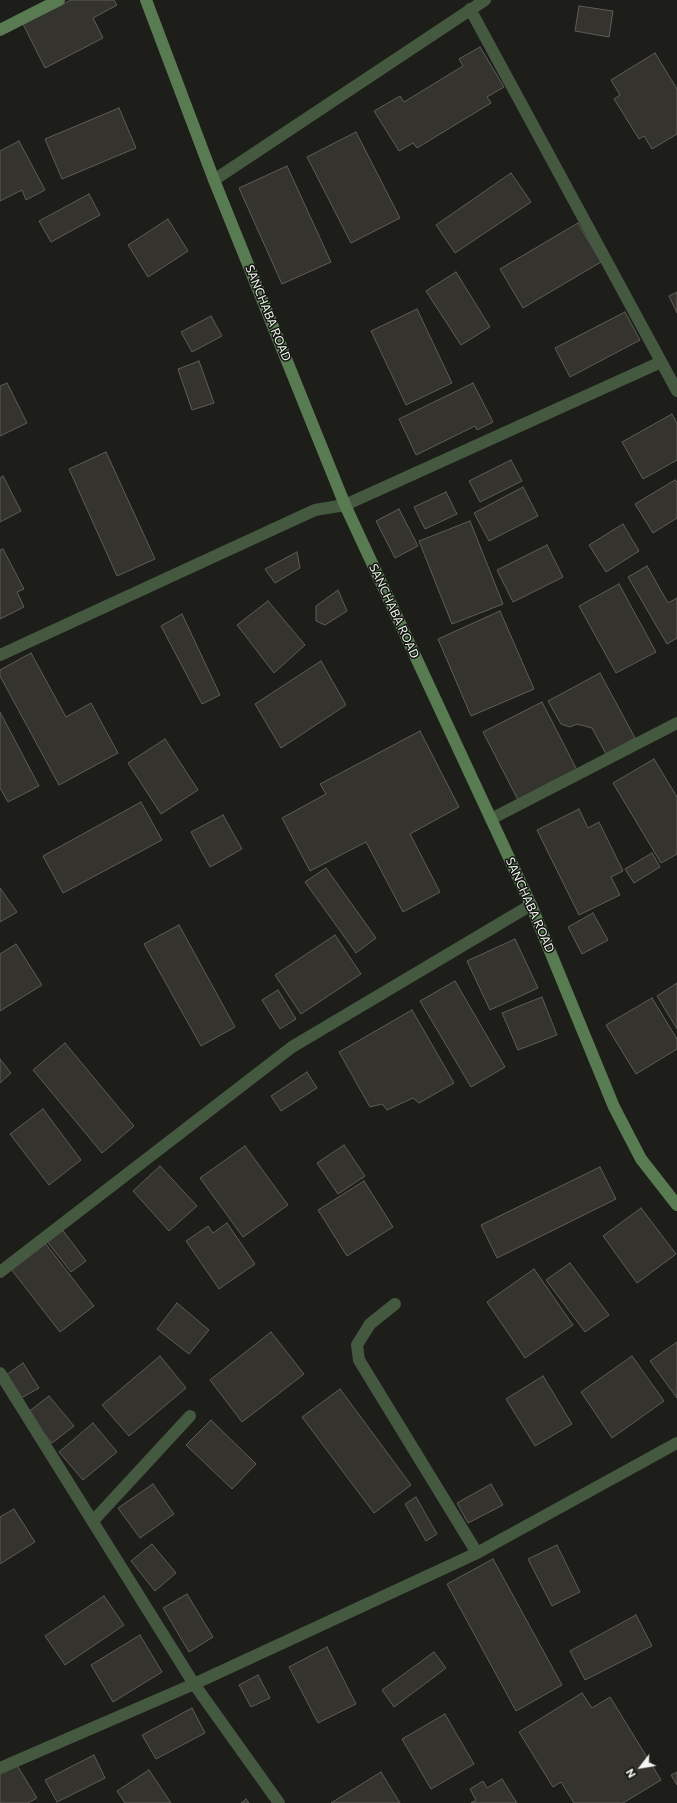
<!DOCTYPE html>
<html>
<head>
<meta charset="utf-8">
<style>
	body { margin:0 }
	#map { position:relative; width:677px; height:1803px; overflow:hidden; background:#1d1e19; font-family:Commissioner,sans-serif }
	canvas { display:block }
	.north { position:absolute; left:621px; top:1747px; width:40px; height:40px; -webkit-text-stroke:3px #131510; paint-order:stroke; rotate:239deg; font-size:11px; font-weight:700; line-height:16px; text-align:center; color:#f4f5f1 }
	.north::after { content:''; display:block; margin:auto; width:14px; height:18px; background:#f4f5f1; clip-path:polygon(50% 0,100% 100%,50% 72%,0 100%) }
</style>
</head>
<body>
<div id="map">
<canvas width="677" height="1803"></canvas>
<div class="north">N</div>
</div>
<script>
const c = document.querySelector('canvas').getContext('2d');
c.lineJoin = 'round';
function fill(path, color) {
  c.fillStyle = color;
  c.fill(path, 'evenodd');
}
function toPath(rows) {
  const path = new Path2D();
  for (const r of rows) {
    path.moveTo(r[0], r[1]);
    for (let i = 2; i < r.length; i += 2) path.lineTo(r[i], r[i + 1]);
  }
  return path;
}
function stroke(path, color, width, dash) {
  c.strokeStyle = color;
  c.lineWidth = width;
  c.lineCap = dash ? 'butt' : 'round';
  c.setLineDash(dash || []);
  c.stroke(path);
}
function write(font, color, halo, rows, align = 'center') {
  c.font = font + ' Commissioner,sans-serif';
  c.lineWidth = 3;
  c.setLineDash([]);
  c.textBaseline = 'middle';
  c.strokeStyle = halo;
  c.fillStyle = color;
  for (const [text, x, y, turn = 0] of rows) {
    c.save();
    c.translate(x, y);
    c.rotate((+turn || 0) * Math.PI / 180);
    c.textAlign = isNaN(turn) ? turn : align;
    if (halo) c.strokeText(text, 0, 0);
    c.fillText(text, 0, 0);
    c.restore();
  }
}
const building = toPath([
	[71,0,114,0,117,5,93,18,103,38,45,68,23,24,71,0],
	[579,6,613,11,609,37,575,31,579,6],
	[480,47,504,87,487,97,491,103,417,148,413,143,399,151,374,111,400,96,404,102,463,66,459,59,480,47],
	[655,53,677,89,677,134,652,149,644,136,639,139,614,99,620,95,611,80,655,53],
	[119,108,136,148,62,179,45,139,119,108],
	[356,132,400,218,351,243,307,157,356,132],
	[19,141,45,190,26,200,22,190,0,201,0,151,19,141],
	[287,166,331,262,282,284,239,188,287,166],
	[511,173,531,202,455,253,436,225,511,173],
	[89,194,100,215,51,242,39,221,89,194],
	[168,219,188,251,148,277,128,245,168,219],
	[578,223,601,262,523,308,500,269,578,223],
	[456,272,490,327,461,345,426,291,456,272],
	[677,292,677,313,669,296,677,292],
	[417,309,452,383,406,405,371,331,417,309],
	[625,312,640,340,570,377,555,348,625,312],
	[211,316,222,336,192,352,181,332,211,316],
	[199,361,214,403,192,410,178,369,199,361],
	[7,383,27,423,0,436,0,386,7,383],
	[473,383,493,422,477,430,475,426,416,455,399,419,473,383],
	[672,414,677,423,677,460,643,479,622,442,672,414],
	[106,452,155,559,117,576,69,469,106,452],
	[511,460,522,481,480,502,469,481,511,460],
	[3,476,21,511,0,522,0,478,3,476],
	[675,480,677,482,677,518,653,533,635,504,675,480],
	[523,487,538,516,489,541,474,513,523,487],
	[446,492,457,514,425,529,414,507,446,492],
	[399,509,418,546,395,558,376,521,399,509],
	[470,521,503,604,452,624,419,541,470,521],
	[623,524,639,551,606,572,589,545,623,524],
	[547,545,563,577,513,602,497,570,547,545],
	[3,549,24,589,17,592,24,607,0,619,0,550,3,549],
	[297,552,300,568,275,583,265,569,297,552],
	[647,566,668,603,677,598,677,638,667,644,628,577,647,566],
	[619,584,656,652,616,673,579,606,619,584],
	[338,590,347,611,325,625,316,621,316,606,338,590],
	[268,601,305,645,274,673,237,625,268,601],
	[500,611,534,689,471,716,438,639,500,611],
	[182,614,220,695,202,704,161,626,182,614],
	[31,653,66,717,91,703,118,753,59,785,0,676,0,670,31,653],
	[321,661,346,705,281,748,255,704,321,661],
	[600,673,635,738,606,754,592,728,577,724,570,727,561,724,548,701,600,673],
	[542,702,577,770,518,800,483,732,542,702],
	[0,712,39,786,8,802,0,788,0,712],
	[420,731,459,807,410,834,440,892,403,912,366,842,310,871,282,818,326,794,320,784,420,731],
	[165,739,198,790,161,814,128,763,165,739],
	[654,759,677,797,677,854,661,863,613,783,654,759],
	[141,802,162,840,63,893,43,856,141,802],
	[579,809,588,828,599,822,623,871,611,877,620,895,579,915,537,830,579,809],
	[223,815,242,849,210,867,191,832,223,815],
	[652,853,660,867,634,883,625,869,652,853],
	[326,868,376,938,356,953,305,882,326,868],
	[0,888,17,912,0,922,0,888],
	[593,913,608,940,582,954,568,927,593,913],
	[179,925,235,1027,201,1046,144,944,179,925],
	[335,935,361,974,301,1014,275,975,335,935],
	[515,939,538,988,490,1010,467,961,515,939],
	[16,944,42,985,0,1011,0,954,16,944],
	[455,981,505,1067,471,1087,420,1001,455,981],
	[677,983,677,1029,657,996,677,983],
	[278,990,296,1019,280,1029,262,1000,278,990],
	[542,997,557,1035,518,1050,502,1013,542,997],
	[652,998,677,1039,677,1049,636,1074,606,1025,652,998],
	[412,1010,454,1083,419,1103,413,1098,387,1110,382,1104,370,1107,339,1052,412,1010],
	[65,1043,134,1126,102,1153,33,1070,65,1043],
	[0,1059,11,1073,0,1083,0,1059],
	[307,1072,317,1088,281,1111,271,1096,307,1072],
	[43,1109,81,1160,49,1185,10,1134,43,1109],
	[344,1145,365,1176,338,1194,317,1163,344,1145],
	[245,1146,288,1205,243,1237,200,1178,245,1146],
	[160,1166,197,1206,169,1231,133,1191,160,1166],
	[600,1167,616,1199,497,1258,481,1225,600,1167],
	[364,1181,393,1227,347,1256,318,1210,364,1181],
	[641,1208,676,1254,637,1283,603,1236,641,1208],
	[227,1223,255,1264,219,1289,186,1241,208,1226,213,1233,227,1223],
	[61,1228,86,1261,71,1272,46,1240,61,1228],
	[45,1243,94,1306,60,1332,11,1269,45,1243],
	[570,1263,609,1315,585,1332,546,1280,570,1263],
	[534,1269,573,1325,525,1358,487,1302,534,1269],
	[177,1303,209,1330,189,1354,157,1329,177,1303],
	[271,1332,304,1374,242,1422,210,1380,271,1332],
	[677,1342,677,1398,650,1361,677,1342],
	[160,1356,186,1388,129,1436,102,1405,160,1356],
	[632,1356,664,1401,612,1438,581,1392,632,1356],
	[23,1363,39,1388,21,1398,6,1375,23,1363],
	[543,1376,572,1424,535,1446,506,1399,543,1376],
	[340,1389,411,1485,374,1513,302,1417,340,1389],
	[49,1396,74,1426,52,1443,27,1413,49,1396],
	[211,1420,256,1464,232,1489,186,1445,211,1420],
	[93,1423,117,1452,83,1480,59,1452,93,1423],
	[153,1484,174,1514,140,1538,118,1508,153,1484],
	[491,1484,503,1505,468,1523,457,1503,491,1484],
	[416,1497,437,1534,426,1541,405,1504,416,1497],
	[14,1509,35,1542,0,1564,0,1517,14,1509],
	[152,1544,176,1573,155,1591,131,1561,152,1544],
	[557,1545,580,1592,552,1606,528,1559,557,1545],
	[493,1559,562,1685,516,1711,447,1584,493,1559],
	[187,1594,213,1637,189,1652,163,1608,187,1594],
	[104,1596,124,1625,65,1665,45,1636,104,1596],
	[636,1615,652,1646,585,1680,570,1651,636,1615],
	[140,1635,162,1672,113,1702,91,1665,140,1635],
	[327,1647,356,1704,318,1723,289,1667,327,1647],
	[434,1652,446,1668,394,1707,382,1690,434,1652],
	[258,1675,270,1698,251,1707,239,1685,258,1675],
	[582,1693,592,1708,610,1697,661,1780,623,1803,574,1803,561,1782,553,1787,519,1732,582,1693],
	[192,1708,205,1733,156,1759,142,1735,192,1708],
	[445,1714,474,1764,431,1789,402,1739,445,1714],
	[94,1755,105,1778,57,1802,45,1780,94,1755],
	[15,1762,37,1798,28,1803,0,1803,0,1771,15,1762],
	[149,1770,171,1803,125,1803,117,1791,149,1770],
	[381,1772,400,1803,331,1803,381,1772],
	[677,1772,677,1785,671,1775,677,1772],
	[502,1779,517,1803,471,1803,476,1800,470,1789,483,1781,487,1788,502,1779],
	[246,1799,249,1803,241,1803,246,1799]
]);
fill(building, '#34332e');
stroke(building, '#5e5d57', 1);
stroke(toPath([
	[470,9,677,391],
	[214,180,485,0],
	[0,655,315,510,345,505,661,362],
	[491,819,677,723],
	[0,1272,292,1047,531,905],
	[395,1304,370,1324,357,1345,359,1360,477,1553],
	[0,1373,194,1684,279,1803],
	[93,1521,190,1416],
	[0,1768,194,1684,477,1553,677,1443]
]), '#445940', 12);
stroke(toPath([
	[146,0,214,180,345,505,531,905,614,1107,641,1159,677,1205],
	[0,30,59,0]
]), '#597b52', 12);
write('12px', '#f4f5f1', '#131510', [
	["SANCHABA ROAD",268,313,68],
	["SANCHABA ROAD",394,611,65],
	["SANCHABA ROAD",530,905,66]
]);
</script>
</body>
</html>
